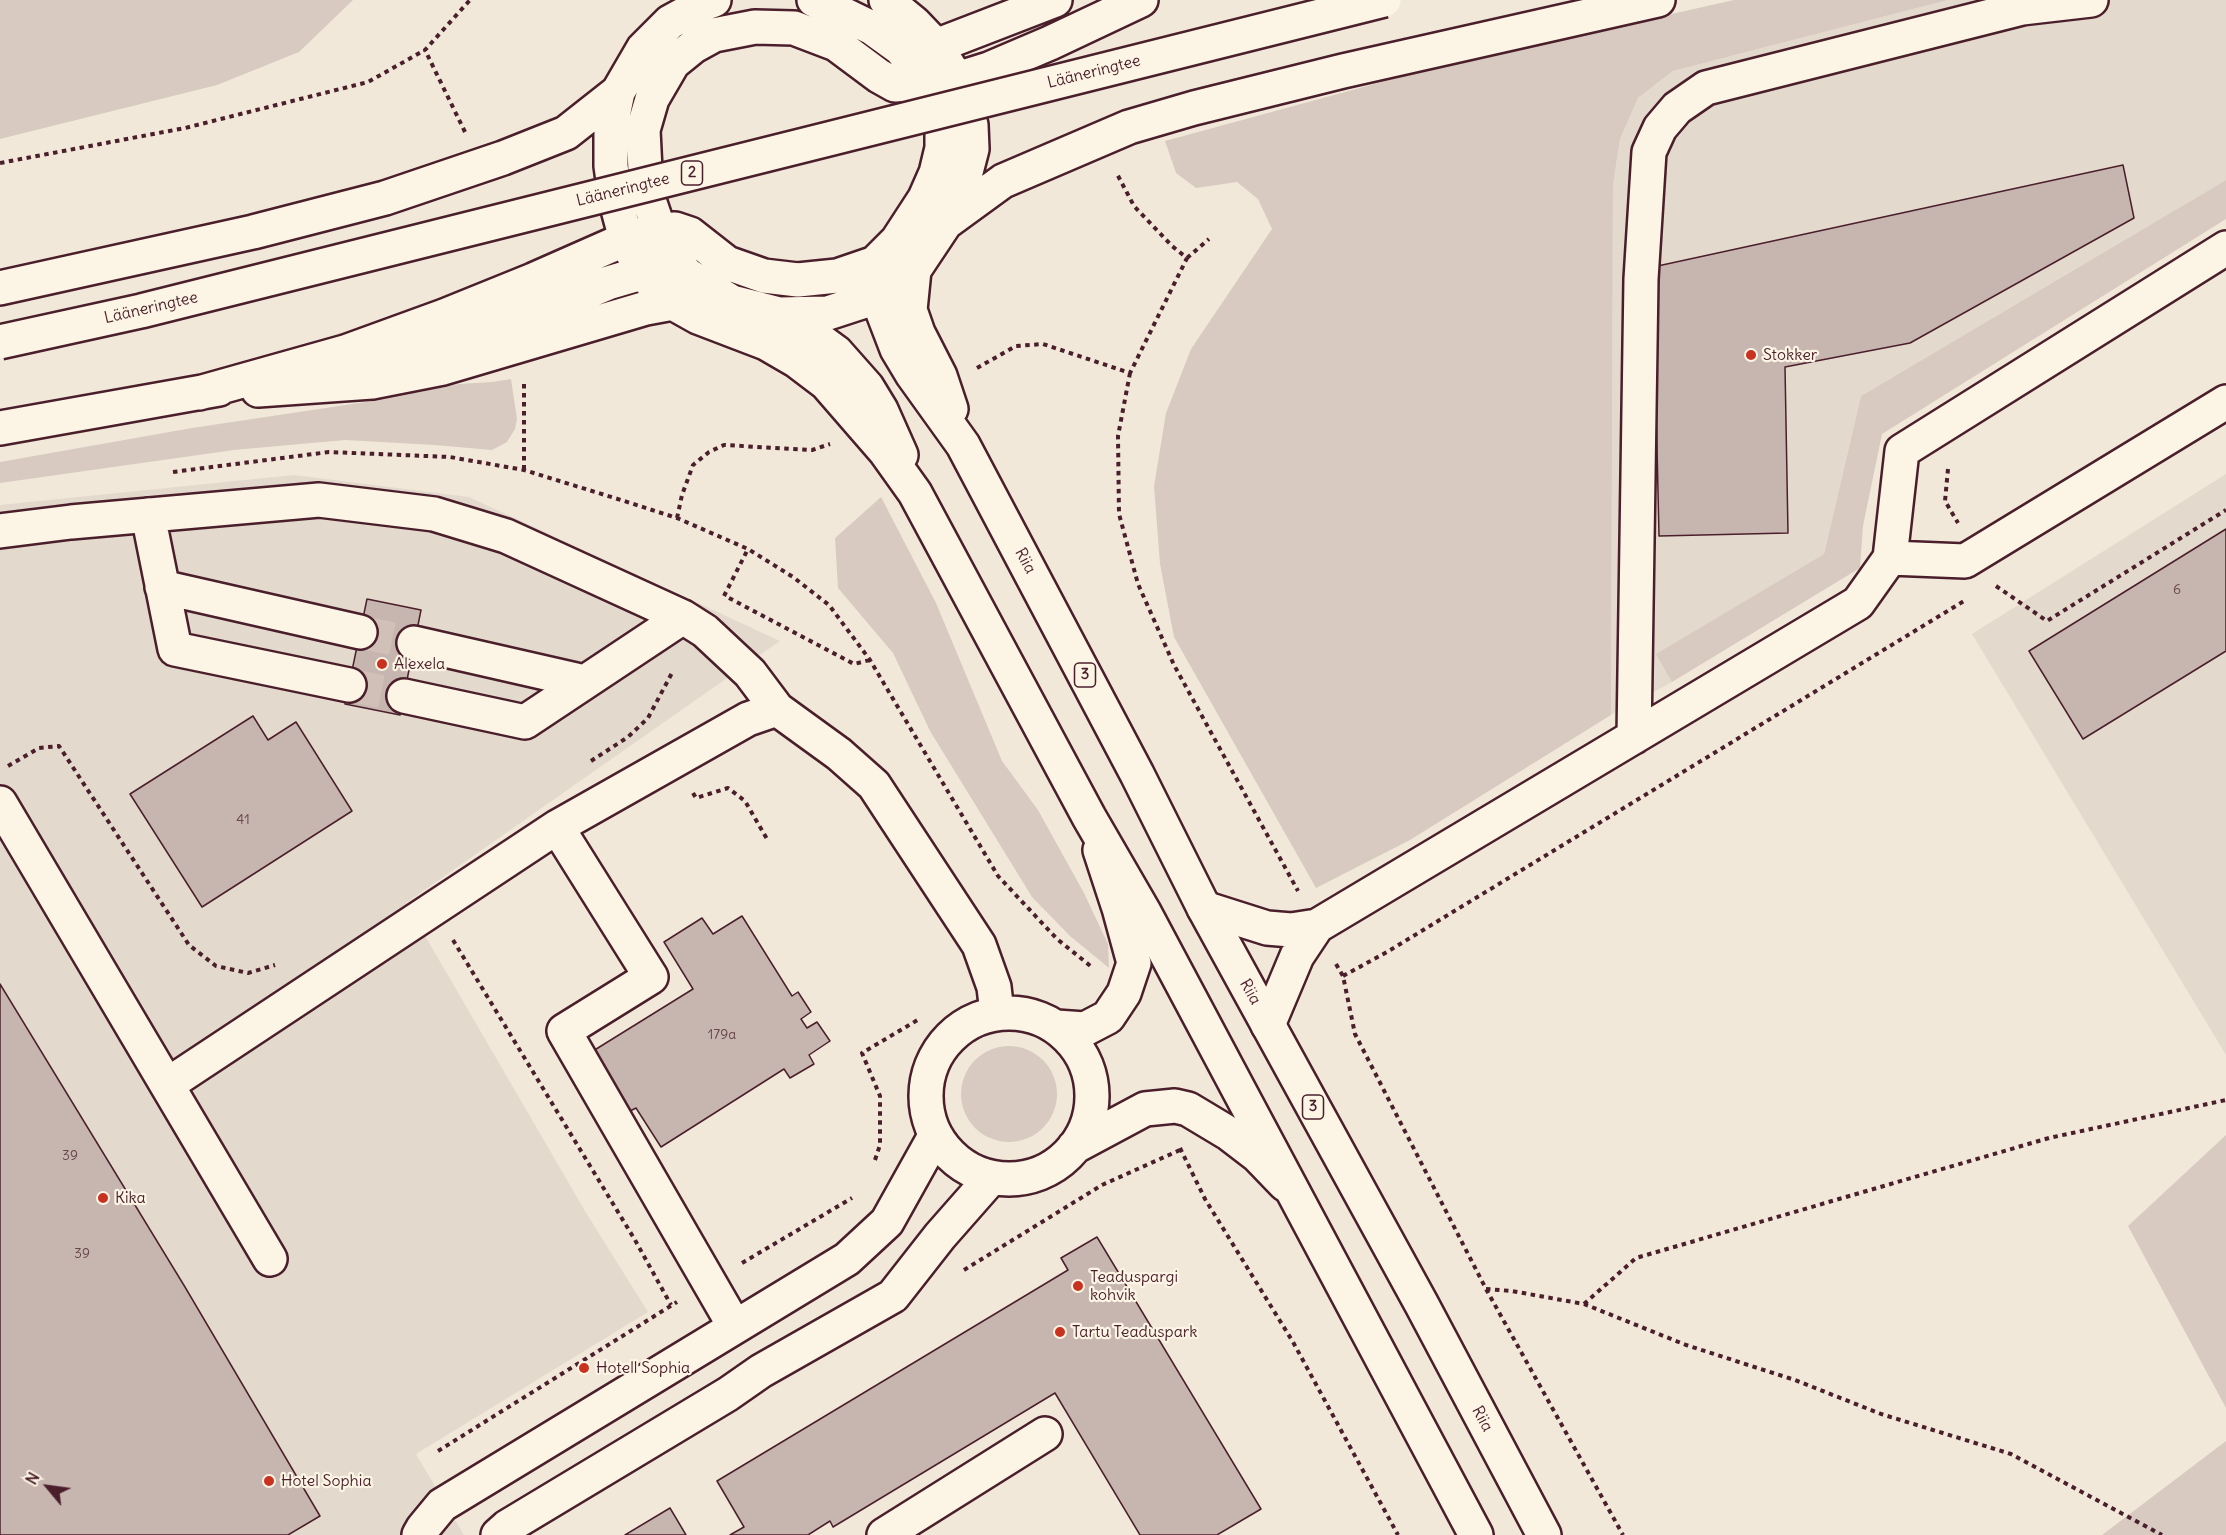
<!DOCTYPE html>
<html>
<head>
<meta charset="utf-8">
<style>
	body { margin:0 }
	#map { position:relative; width:2226px; height:1535px; overflow:hidden; background:#f1e8da; font-family:Delius,sans-serif }
	canvas { display:block }
	.north { position:absolute; left:18px; top:1457px; width:60px; height:60px; -webkit-text-stroke:4px #fcf5e5; paint-order:stroke; rotate:299deg; font-size:16px; font-weight:700; line-height:24px; text-align:center; color:#4a1f2b }
	.north::after { content:''; display:block; margin:auto; width:21px; height:27px; background:#4a1f2b; clip-path:polygon(50% 0,100% 100%,50% 72%,0 100%) }
</style>
</head>
<body>
<div id="map">
<canvas width="2226" height="1535"></canvas>
<div class="north">N</div>
</div>
<script>
const c = document.querySelector('canvas').getContext('2d');
c.lineJoin = 'round';
function fill(path, color) {
  c.fillStyle = color;
  c.fill(path, 'evenodd');
}
function toPath(rows) {
  const path = new Path2D();
  for (const r of rows) {
    if (r.length === 3) {
      path.moveTo(r[0] + r[2], r[1]);
      path.arc(r[0], r[1], r[2], 0, 2 * Math.PI);
      continue;
    }
    path.moveTo(r[0], r[1]);
    for (let i = 2; i < r.length; i += 2) path.lineTo(r[i], r[i + 1]);
  }
  return path;
}
function stroke(path, color, width, dash) {
  c.strokeStyle = color;
  c.lineWidth = width;
  c.lineCap = dash ? 'butt' : 'round';
  c.setLineDash(dash || []);
  c.stroke(path);
}
function write(font, color, halo, rows, align = 'center') {
  c.font = font + ' Delius,sans-serif';
  c.lineWidth = 4.5;
  c.setLineDash([]);
  c.textBaseline = 'middle';
  c.strokeStyle = halo;
  c.fillStyle = color;
  for (const [text, x, y, turn = 0] of rows) {
    c.save();
    c.translate(x, y);
    c.rotate((+turn || 0) * Math.PI / 180);
    c.textAlign = isNaN(turn) ? turn : align;
    if (halo) c.strokeText(text, 0, 0);
    c.fillText(text, 0, 0);
    c.restore();
  }
}
fill(toPath([
	[1948,0,2226,0,2226,180,1861,396,1824,554,1657,654,1672,682,1611,715,1613,185,1620,139,1638,98,1673,71],
	[2226,474,2226,1055,1972,634],
	[294,475,469,497,780,641,406,903,585,1211,648,1312,416,1454,464,1535,0,1535,0,505]
]), '#e4d9cd');
fill(toPath([
	[0,0,353,0,299,52,217,85,0,139],
	[1734,0,1948,0,1673,71,1638,98,1620,139,1613,185,1611,715,1410,840,1316,888,1174,637,1160,564,1154,486,1166,413,1191,349,1272,229,1258,199,1237,182,1196,188,1176,173,1165,141,1444,65],
	[2226,180,2226,219,1882,434,1863,526,1860,568,1672,682,1656,654,1824,554,1861,396],
	[511,379,517,419,515,429,507,442,492,450,434,445,345,440,234,450,0,483,0,462,192,428,386,399,459,384,492,382],
	[881,497,936,603,1002,761,1038,810,1084,893,1108,944,1109,968,1070,936,1032,897,930,731,893,653,838,588,835,538],
	[1009,1094,48],
	[2226,1135,2226,1408,2128,1226],
	[2226,1441,2226,1535,2102,1535]
]), '#d8cac0');
const building = toPath([
	[2123,165,2134,218,1910,343,1785,367,1788,533,1659,536,1653,267,2123,165],
	[2226,529,2226,651,2083,739,2029,651,2226,529],
	[367,599,421,610,400,715,345,704,367,599],
	[253,716,268,740,296,722,352,811,202,907,130,794,253,716],
	[742,916,792,996,798,992,811,1012,801,1019,807,1028,817,1022,830,1041,809,1055,814,1064,790,1078,784,1069,661,1147,636,1108,630,1111,593,1051,693,989,664,942,702,918,713,934,742,916],
	[0,984,185,1287,320,1516,288,1535,0,1535,0,984],
	[1097,1237,1261,1509,1217,1535,1140,1535,1055,1393,833,1527,830,1521,808,1535,730,1535,744,1527,717,1481,1068,1270,1061,1258,1097,1237],
	[670,1508,686,1535,625,1535,670,1508]
]);
fill(building, '#c7b6af');
stroke(building, '#4a1f2b', 1.5);
stroke(toPath([
	[360,632,414,643],
	[349,685,404,696]
]), '#d0c0b7', 33, [33, 16]);
const minor = toPath([
	[148,515,175,649,349,685],
	[0,531,71,522,319,500,434,514,506,536,683,617,705,631,750,673,777,709,839,754,874,785,979,945,994,987,997,1013],
	[1890,558,1902,451,2226,248],
	[162,587,360,632],
	[414,643,585,682],
	[404,696,525,722,683,617],
	[1634,737,1641,279,1649,152,1660,128,1677,108,1706,88,2022,8,2091,0],
	[0,803,270,1259],
	[557,827,651,977,564,1031,735,1327],
	[1204,908,1267,928,1291,930,1317,926,1858,603,1890,558,1965,561,2226,402],
	[1009,1096,83],
	[1268,1025,1297,956,1317,926],
	[1056,1027,1085,1029,1108,1017,1124,993,1134,963,1119,908,1100,850],
	[167,1085,557,827,748,719,777,709],
	[1074,1147,1145,1109,1175,1106,1188,1109,1228,1133,1258,1156,1285,1184],
	[419,1535,423,1528,442,1505,847,1259,887,1222,935,1136],
	[498,1535,507,1527,728,1394,761,1371,893,1296,940,1236,991,1178],
	[884,1535,1045,1434]
]);
const highway = toPath([
	[714,0,701,5,670,22,643,49,618,92,611,126,611,166,616,202,626,239,642,273,673,303,698,317,766,343,797,361,826,383,885,451,915,493,1089,817,1144,912,1476,1535],
	[886,0,914,23,936,46,957,79,971,125,972,149,964,180,944,225,914,270,877,297,828,313,779,314,732,302,686,274,665,247,649,200,645,170,643,130,652,99,673,63,694,46,714,35,755,27,794,28,836,44,879,76,895,85,927,83,957,79,989,69,1050,43,1141,0],
	[916,48,936,46,1055,0],
	[944,224,1003,181,1129,127,1194,108,1343,71,1658,0],
	[875,263,877,297,897,349,912,374,963,445,1137,774,1204,908,1422,1305,1544,1535],
	[914,270,910,310,918,333,940,376,951,409],
	[0,288,253,232,385,198,503,158,566,133,618,92],
	[779,314,810,333,836,352,867,387,881,410,901,455],
	[368,362,439,346,563,302,608,283,642,273,664,270],
	[258,390,372,382,443,368,646,308,673,303],
	[199,393,345,352,444,316,533,280,626,239,658,230,675,229,690,234,727,263,764,276,798,280,837,276,875,263,897,241,925,198,936,173,942,148,942,126,937,102,927,83,901,49,872,28,814,0],
	[0,428,219,389]
]);
stroke(minor, '#4a1f2b', 38);
stroke(highway, '#4a1f2b', 38);
stroke(toPath([
	[465,132,425,50,470,0],
	[0,163,185,128,368,82,425,50],
	[1187,258,1209,239],
	[977,368,1016,346,1043,344,1130,373,1187,258,1172,246,1134,206,1116,172],
	[1130,373,1118,436,1119,514,1138,584,1174,665,1298,891],
	[524,384,524,470],
	[1948,469,1945,501,1958,523],
	[173,472,329,452,450,457,524,470,621,500,677,518,748,549,793,577,829,605,870,660,998,876,1057,939,1093,968],
	[677,518,682,495,693,465,709,452,724,445,812,450,830,444],
	[1996,586,2047,621,2226,510],
	[724,596,748,549],
	[729,598,854,664,870,660],
	[591,761,628,737,648,718,673,671],
	[8,766,39,748,59,746,189,945,216,966,248,973,275,965],
	[693,793,696,798,728,788,745,801,767,839],
	[453,940,635,1240,671,1305],
	[1336,964,1343,976,1355,1034,1486,1289,1623,1535],
	[1343,976,1387,952,1964,601],
	[1180,1148,1205,1199,1293,1342,1398,1535],
	[875,1160,880,1145,880,1096,862,1053,921,1018],
	[742,1263,852,1198],
	[964,1270,1102,1185,1180,1150],
	[1486,1289,1512,1291,1584,1304,1686,1345,1795,1380,1881,1414,2011,1454,2162,1535],
	[1584,1304,1636,1258,2049,1138,2226,1100],
	[438,1451,677,1302]
]), '#4a1f2b', 4, [4.5, 4.5]);
stroke(minor, '#fcf5e5', 33);
stroke(highway, '#fcf5e5', 33);
const highwayBridge = toPath([
	[0,342,141,311,1384,0]
]);
stroke(highwayBridge, '#4a1f2b', 38, []);
stroke(highwayBridge, '#fcf5e5', 33);
for (const [x, y, r, color] of [
	[1751,355,6,"#c8321e"],
	[382,664,6,"#c8321e"],
	[103,1198,6,"#c8321e"],
	[1078,1286,6,"#c8321e"],
	[1060,1332,6,"#c8321e"],
	[584,1368,6,"#c8321e"],
	[269,1481,6,"#c8321e"]
]) {
  const dot = new Path2D();
  dot.arc(x, y, r, 0, 2 * Math.PI);
  c.fillStyle = color;
  c.fill(dot);
  stroke(dot, '#fcf5e5', 2);
}
write('14px', '#69454c', null, [
	["6",2177,590],
	["41",243,820],
	["179a",722,1035],
	["39",70,1156],
	["39",82,1254]
]);
for (const [x, y, w] of [
	[692,173,21],
	[1085,675,21],
	[1313,1107,21]
]) {
  const box = new Path2D();
  box.roundRect(x - w / 2, y - 12, w, 24, 4.5);
  c.fillStyle = '#fcf5e5';
  c.fill(box);
  stroke(box, '#4a1f2b', 1.5);
}
write('bold 15px', '#4a1f2b', null, [
	["2",692,173],
	["3",1085,675],
	["3",1313,1107]
]);
write('16px', '#4a1f2b', '#fcf5e5', [
	["Lääneringtee",1094,72,-14],
	["Lääneringtee",623,190,-14],
	["Lääneringtee",151,308,-13],
	["Riia",1025,561,62],
	["Riia",1250,992,61],
	["Riia",1482,1419,62]
]);
write('16px', '#4a1f2b', '#fcf5e5', [
	["Stokker",1763,355],
	["Alexela",394,664],
	["Kika",115,1198],
	["Teaduspargi",1090,1277],
	["kohvik",1090,1295],
	["Tartu Teaduspark",1072,1332],
	["Hotell Sophia",596,1368],
	["Hotel Sophia",281,1481]
], 'left');
</script>
</body>
</html>
